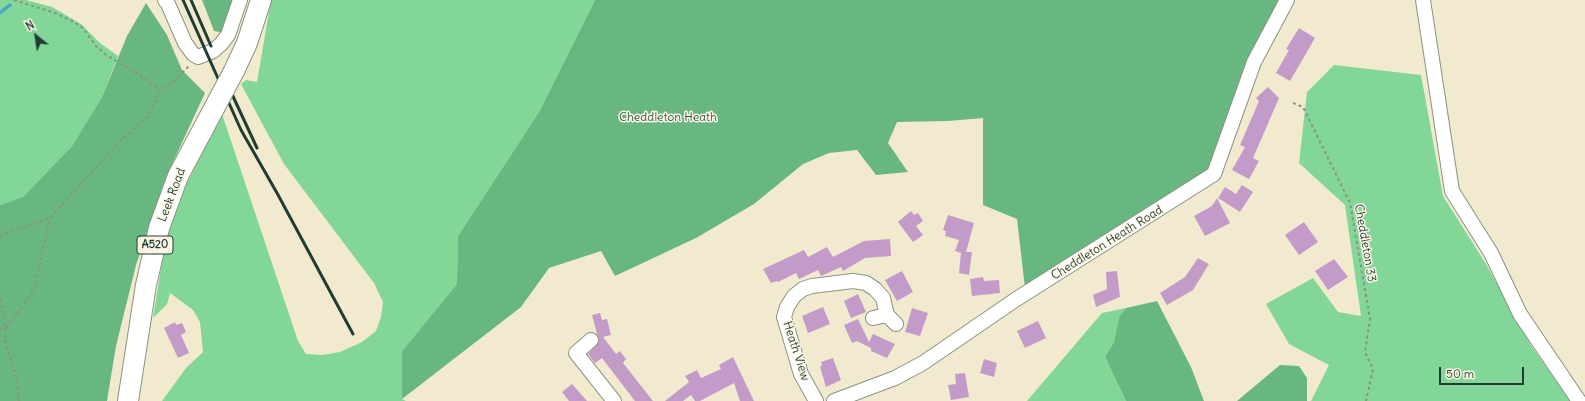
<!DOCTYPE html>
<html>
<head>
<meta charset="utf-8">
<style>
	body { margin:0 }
	#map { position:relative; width:1585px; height:401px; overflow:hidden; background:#f2eacf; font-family:Delius,sans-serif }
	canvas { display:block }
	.north { position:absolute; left:16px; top:16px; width:40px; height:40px; -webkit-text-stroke:3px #fcf5e5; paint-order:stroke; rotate:330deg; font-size:11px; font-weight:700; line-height:16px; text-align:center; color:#1f3d34 }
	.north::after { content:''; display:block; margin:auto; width:14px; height:18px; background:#1f3d34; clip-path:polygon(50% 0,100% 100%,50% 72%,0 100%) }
	.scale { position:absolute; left:1439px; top:367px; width:85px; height:18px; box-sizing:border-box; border:2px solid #1f3d34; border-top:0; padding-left:5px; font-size:12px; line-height:14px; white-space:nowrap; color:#1f3d34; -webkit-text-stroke:3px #fcf5e5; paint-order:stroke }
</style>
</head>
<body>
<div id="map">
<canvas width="1585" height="401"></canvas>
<div class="north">N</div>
<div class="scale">50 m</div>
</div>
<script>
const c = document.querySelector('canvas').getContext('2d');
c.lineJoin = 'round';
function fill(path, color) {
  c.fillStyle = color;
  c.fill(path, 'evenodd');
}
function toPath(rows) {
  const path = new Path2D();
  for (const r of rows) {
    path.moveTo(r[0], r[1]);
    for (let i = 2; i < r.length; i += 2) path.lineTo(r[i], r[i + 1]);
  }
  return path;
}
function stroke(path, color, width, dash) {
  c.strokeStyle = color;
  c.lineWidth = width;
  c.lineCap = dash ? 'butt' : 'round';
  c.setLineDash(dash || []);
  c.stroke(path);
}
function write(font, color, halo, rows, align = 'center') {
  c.font = font + ' Delius,sans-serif';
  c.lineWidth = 3;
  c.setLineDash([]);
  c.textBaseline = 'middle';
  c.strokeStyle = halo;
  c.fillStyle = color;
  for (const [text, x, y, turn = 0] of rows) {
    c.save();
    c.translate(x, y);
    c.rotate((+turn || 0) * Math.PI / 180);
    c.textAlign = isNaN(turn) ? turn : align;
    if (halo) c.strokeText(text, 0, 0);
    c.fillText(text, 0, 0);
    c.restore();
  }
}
fill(toPath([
	[0,0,26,0,52,7,81,24,100,43,118,56,102,97,72,146,23,197,0,205],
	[271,0,595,0,539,112,458,236,457,284,402,351,402,399,406,401,162,401,186,368,203,352,200,322,193,310,170,293,167,304,153,318,165,244,173,211,222,114,298,341,306,354,322,355,340,352,362,342,376,331,381,317,383,302,374,283,284,164,241,84,246,80,257,82],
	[1334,65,1421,75,1443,196,1486,264,1530,344,1570,401,1311,401,1329,365,1289,344,1266,304,1313,278,1338,312,1361,316,1345,205,1299,163,1307,92],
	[1126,308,1119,317,1114,342,1105,357,1126,401,1027,401,1102,313]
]), '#82d697');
fill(toPath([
	[202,0,234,0,225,33,214,31],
	[595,0,1281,0,1253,48,1209,171,1025,288,1017,219,983,205,983,118,948,121,897,122,888,143,908,172,876,175,857,150,829,153,803,164,754,204,696,238,615,276,601,251,549,268,521,307,402,399,402,351,457,284,458,236,539,112],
	[146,3,167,35,182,70,205,93,167,175,136,265,116,346,107,401,0,401,0,205,23,197,72,146,102,97,127,36],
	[1157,301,1191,367,1204,401,1126,401,1105,357,1114,342,1119,317,1126,308],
	[1280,365,1299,366,1307,378,1307,401,1237,401]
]), '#69b780');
stroke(toPath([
	[0,13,10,5]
]), '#4ea5cb', 3.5);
fill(toPath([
	[1299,28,1315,38,1290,81,1276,73,1289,50,1286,49],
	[1268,87,1279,98,1253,158,1259,161,1249,179,1232,170,1245,147,1240,145,1259,101,1256,98],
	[1242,185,1253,192,1240,212,1218,198,1225,187,1236,194],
	[1217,198,1230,223,1205,236,1194,216,1212,206],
	[911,211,914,215,918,213,923,221,916,226,923,235,913,242,898,222],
	[948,215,974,223,966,252,972,252,969,275,959,273,961,253,955,251,959,240,945,236,946,231,943,230],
	[1304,222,1318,242,1299,255,1285,235],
	[890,239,891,256,865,258,843,271,841,267,821,276,818,270,799,279,796,273,778,282,777,281,771,283,763,269,804,250,808,257,827,247,833,257,864,241],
	[1198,258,1209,264,1193,290,1167,305,1160,293,1185,277],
	[1334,259,1348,277,1328,290,1315,271],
	[902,271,913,292,897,301,885,280],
	[1117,271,1120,297,1096,307,1093,295,1107,289,1106,272],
	[983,277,984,281,999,280,1000,293,972,296,970,279],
	[858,294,866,312,851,318,844,301],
	[823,307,830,324,808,333,802,316],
	[912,308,928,313,920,336,905,332],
	[600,313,602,320,607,319,611,335,603,337,616,354,620,351,626,359,623,363,653,401,635,401,602,358,595,363,588,354,599,342,592,315],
	[858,319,869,342,873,334,895,344,887,358,871,351,871,348,857,341,852,343,844,325],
	[1038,321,1046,338,1025,348,1017,331],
	[175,322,176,325,182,323,186,332,181,335,189,353,178,358,164,328],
	[733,357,754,401,740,401,734,383,700,401,695,401,691,395,683,401,665,401,689,382,685,376,697,370,701,378,721,369,719,365],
	[833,358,841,380,826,387,820,367,822,365,821,362],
	[984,359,997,363,994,377,980,373],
	[965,373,969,397,951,400,948,385,956,384,955,374],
	[572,384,587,401,569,401,562,392]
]), '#c39bc9');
const minor = toPath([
	[165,0,168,4,185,43,193,54,198,57,213,51,221,44,228,35,240,0],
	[1423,0,1452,191,1491,253,1520,314,1579,401],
	[873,318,887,315,896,324],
	[591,340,576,353,614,401],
	[816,401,801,374,784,317,787,307,794,296,803,289,812,286,853,281,866,283,875,289,883,298,887,315],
	[834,401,895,378,923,363,1015,300,1214,174,1254,62,1287,0]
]);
const highway = toPath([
	[234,71,247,43,261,0],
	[128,401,146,285,159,228,178,176,218,101]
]);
stroke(minor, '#889482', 16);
stroke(highway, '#889482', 22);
stroke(toPath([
	[14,0,55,13,74,22,83,28,96,46,105,54,147,80,160,91,174,81,189,66],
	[1293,103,1303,107,1350,203,1370,319,1365,352,1373,369,1366,401],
	[0,236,50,218,119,142,148,117,160,91],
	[0,299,6,328,5,341,16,377,19,401],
	[0,329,6,328,34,290,50,218]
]), '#889482', 2, [3, 3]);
stroke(minor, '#fff', 14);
stroke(highway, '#fff', 20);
stroke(toPath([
	[183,0,241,130,277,193,353,334],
	[191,0,211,46],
	[224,77,257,148]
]), '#1f3d34', 3);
const highwayBridge = toPath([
	[218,101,234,71]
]);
stroke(highwayBridge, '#889482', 22, []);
stroke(highwayBridge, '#fff', 20);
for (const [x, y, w] of [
	[155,245,36]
]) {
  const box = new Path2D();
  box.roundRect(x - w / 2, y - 9, w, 18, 3);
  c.fillStyle = '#fcf5e5';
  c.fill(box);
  stroke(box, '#1f3d34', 1);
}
write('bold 11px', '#1f3d34', null, [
	["A520",155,245]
]);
write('12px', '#335c48', '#fcf5e5', [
	["Cheddleton Heath",668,118]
]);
write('12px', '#1f3d34', '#fcf5e5', [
	["Leek Road",172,195,-69],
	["Cheddleton Heath Road",1107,243,-32],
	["Cheddleton 33",1365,243,80],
	["Heath View",796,351,72]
]);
</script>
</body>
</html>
